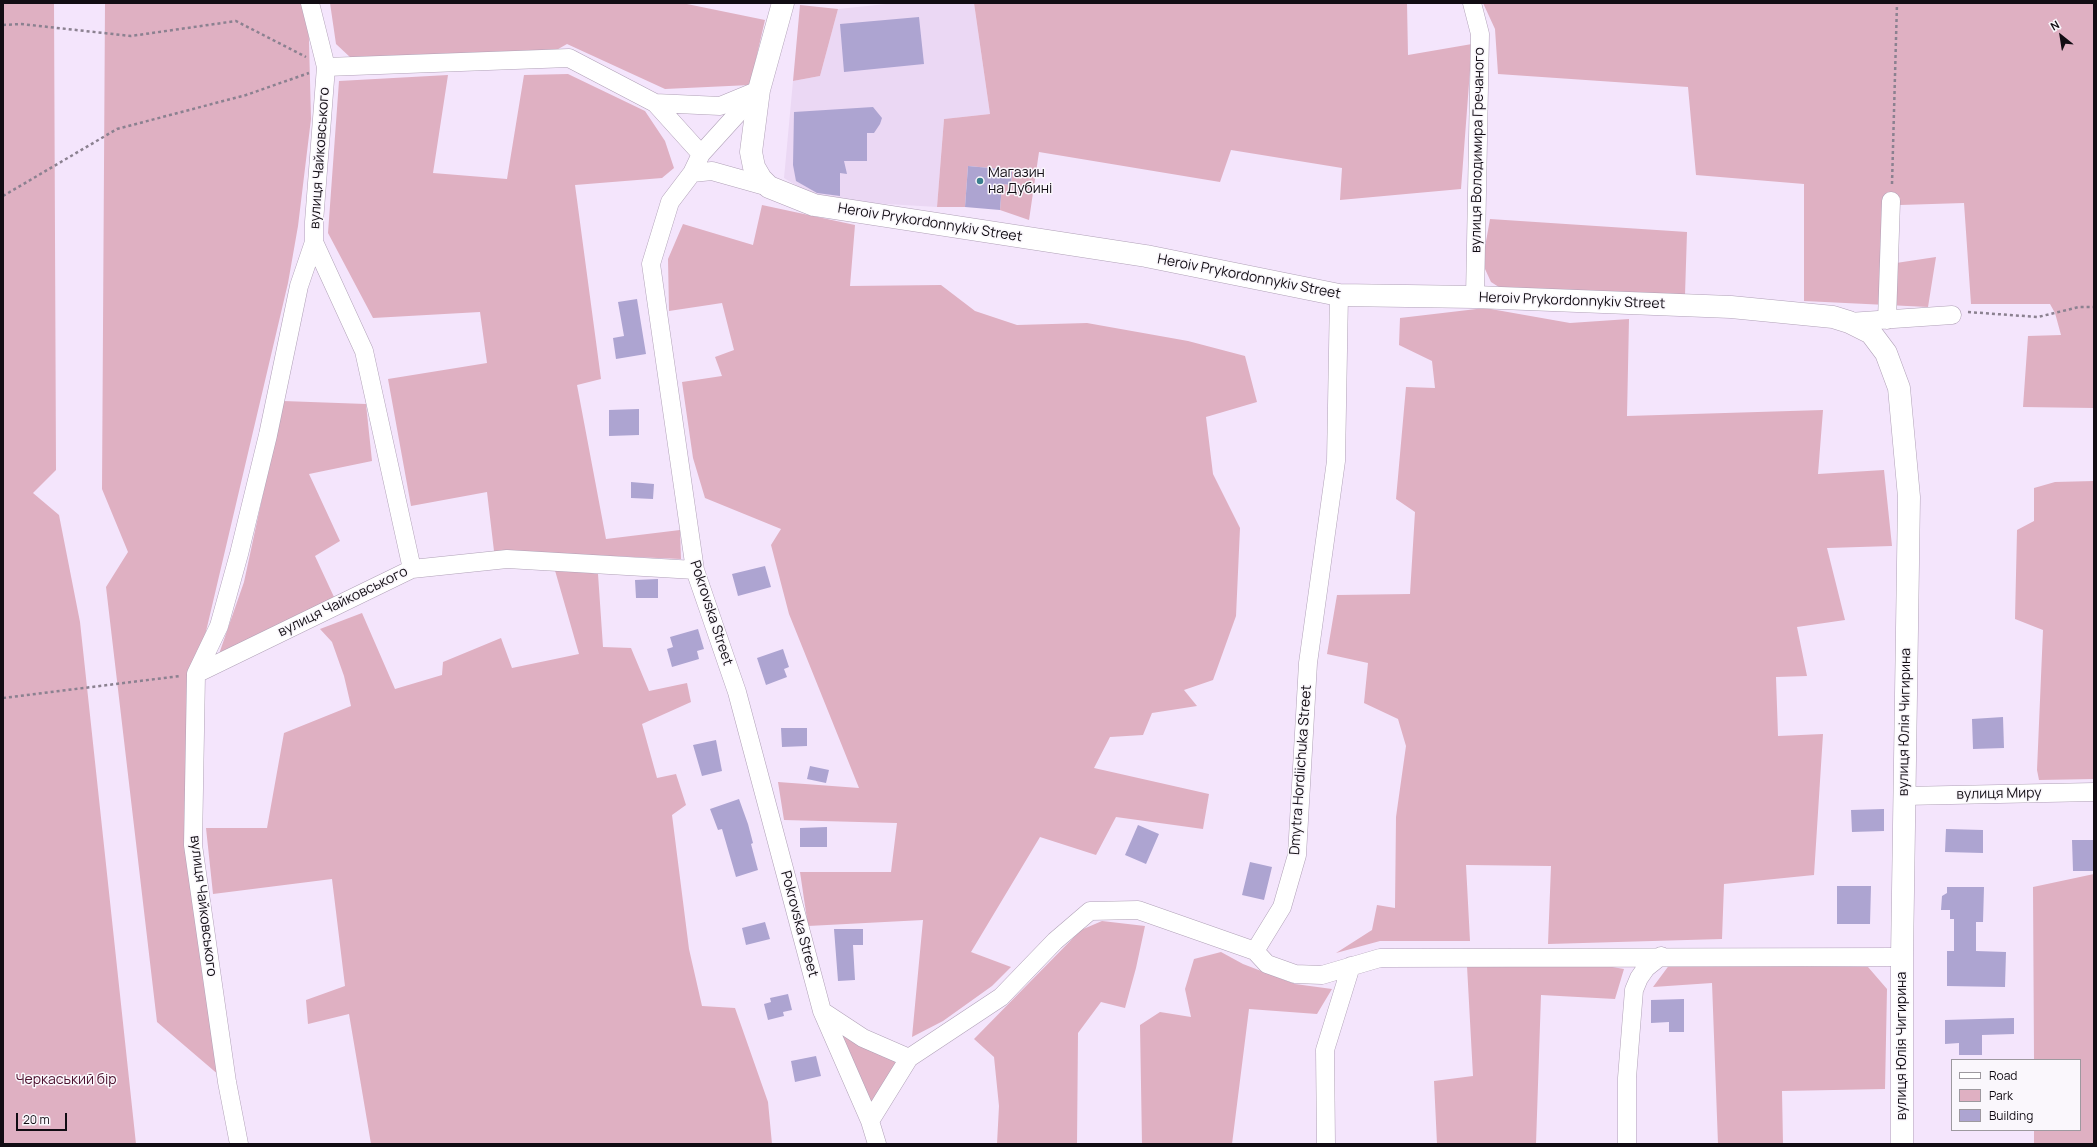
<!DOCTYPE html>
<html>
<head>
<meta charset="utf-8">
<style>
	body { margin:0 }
	#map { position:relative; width:2097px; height:1147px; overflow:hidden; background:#f4e5fc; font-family:Manrope,sans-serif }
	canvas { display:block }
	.frame { position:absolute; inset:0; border:4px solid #110c13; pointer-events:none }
	.legend { position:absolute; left:1951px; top:1059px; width:130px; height:72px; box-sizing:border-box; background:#faf7fc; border:1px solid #9d999f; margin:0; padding:5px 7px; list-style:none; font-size:12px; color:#110c13 }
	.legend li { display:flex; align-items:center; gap:8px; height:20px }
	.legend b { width:20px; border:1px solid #9d999f }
	.north { position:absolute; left:2041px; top:16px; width:40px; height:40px; -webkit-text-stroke:3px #faf7fc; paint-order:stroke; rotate:330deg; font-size:11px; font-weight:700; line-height:16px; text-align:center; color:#110c13 }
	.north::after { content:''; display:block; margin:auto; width:14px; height:18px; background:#110c13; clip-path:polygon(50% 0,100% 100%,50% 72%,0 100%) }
	.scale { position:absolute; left:16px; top:1113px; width:51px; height:18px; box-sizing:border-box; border:2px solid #110c13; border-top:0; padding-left:5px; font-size:12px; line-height:14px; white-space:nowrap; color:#110c13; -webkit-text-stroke:3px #faf7fc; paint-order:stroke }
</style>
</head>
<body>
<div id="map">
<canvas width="2097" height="1147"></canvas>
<div class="frame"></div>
<ul class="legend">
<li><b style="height:5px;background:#fff"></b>Road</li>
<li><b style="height:11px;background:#dfb0c2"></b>Park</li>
<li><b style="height:11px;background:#ada4d1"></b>Building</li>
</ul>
<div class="north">N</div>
<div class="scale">20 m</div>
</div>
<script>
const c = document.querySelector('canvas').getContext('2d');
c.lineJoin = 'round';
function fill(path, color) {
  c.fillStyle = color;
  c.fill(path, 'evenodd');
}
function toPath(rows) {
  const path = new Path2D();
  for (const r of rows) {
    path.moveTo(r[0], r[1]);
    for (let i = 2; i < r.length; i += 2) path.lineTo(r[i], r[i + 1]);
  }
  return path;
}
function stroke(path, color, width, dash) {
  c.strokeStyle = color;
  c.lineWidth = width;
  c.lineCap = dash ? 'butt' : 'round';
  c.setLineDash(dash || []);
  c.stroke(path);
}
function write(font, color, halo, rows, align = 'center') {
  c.font = font + ' Manrope,sans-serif';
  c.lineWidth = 3;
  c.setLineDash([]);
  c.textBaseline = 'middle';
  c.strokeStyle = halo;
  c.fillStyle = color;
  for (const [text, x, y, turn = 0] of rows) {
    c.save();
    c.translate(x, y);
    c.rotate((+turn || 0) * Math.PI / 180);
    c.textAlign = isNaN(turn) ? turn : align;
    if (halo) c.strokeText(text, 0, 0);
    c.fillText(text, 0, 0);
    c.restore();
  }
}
fill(toPath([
	[896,3,974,3,990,114,944,119,937,207,820,200,784,178,793,81,820,76,838,9]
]), '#ebd8f4');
fill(toPath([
	[3,3,54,3,56,470,33,493,59,515,80,622,136,1144,3,1144],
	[105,3,308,3,311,119,298,226,288,283,196,674,193,845,227,1082,157,1022,106,587,128,552,102,489],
	[330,3,682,3,765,20,750,85,665,89,567,44,553,52,351,58,336,44],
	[974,3,1407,3,1408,55,1472,44,1461,189,1340,200,1342,168,1231,150,1220,182,1039,152,1029,220,1000,210,1002,184,1011,185,1012,170,968,166,965,207,937,207,944,119,990,114],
	[1483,3,2094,3,2094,408,2023,407,2028,336,2061,335,2055,313,2050,304,1971,304,1964,203,1900,205,1896,263,1936,257,1928,307,1804,301,1804,184,1696,175,1688,87,1498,74,1495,29],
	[800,5,838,9,820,76,793,81],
	[568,74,645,111,665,141,674,168,662,178,575,185,601,379,577,385,606,539,680,530,681,559,494,551,487,492,411,506,388,379,487,363,480,312,373,318,328,233,339,81,448,75,433,173,507,179,524,75],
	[762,205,855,225,850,286,941,285,975,311,1017,325,1087,323,1188,341,1245,356,1257,402,1206,417,1213,474,1240,528,1236,616,1213,680,1184,690,1197,706,1152,713,1143,735,1110,737,1094,768,1209,794,1203,829,1116,817,1096,855,1040,837,971,952,1011,967,992,986,943,1021,912,1037,923,920,808,926,800,872,891,872,897,823,784,820,778,782,859,788,789,614,771,545,781,529,705,498,693,458,682,382,722,376,715,357,734,350,722,303,669,311,668,259,683,224,753,245],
	[1490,219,1687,232,1685,295,1502,289,1491,282,1485,269,1485,247],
	[1485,308,1570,323,1629,319,1627,416,1823,410,1818,474,1884,470,1892,546,1827,548,1845,620,1797,627,1807,676,1776,677,1778,736,1823,734,1814,875,1724,884,1722,939,1548,944,1551,866,1466,865,1470,941,1380,941,1336,953,1372,930,1377,905,1395,908,1396,817,1406,746,1398,719,1364,703,1368,663,1327,654,1337,595,1410,594,1415,512,1396,499,1406,387,1435,388,1432,361,1399,345,1400,318],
	[283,401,366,404,372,461,309,474,340,541,315,556,334,597,219,654,244,582],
	[2094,481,2094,779,2039,780,2037,770,2043,630,2015,619,2017,530,2034,521,2034,488,2055,482],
	[554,567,598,574,603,647,631,648,649,691,687,683,691,702,642,724,657,778,676,774,686,805,672,815,689,949,702,1006,735,1008,768,1102,772,1144,371,1144,349,1014,308,1024,306,1000,345,986,332,879,213,894,206,828,267,828,284,733,351,706,344,676,332,642,320,629,362,613,395,689,442,675,443,662,501,638,512,668,579,654],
	[2094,874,2094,1144,2034,1144,2034,1130,2080,1130,2080,1060,2034,1060,2033,887],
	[1102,921,1145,926,1136,968,1125,1008,1101,1002,1078,1033,1077,1144,997,1144,999,1106,994,1057,974,1039,1081,930],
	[1221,952,1243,964,1295,984,1332,989,1317,1014,1249,1009,1232,1144,1142,1144,1140,1025,1160,1012,1191,1017,1185,989,1194,959],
	[1589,963,1624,969,1615,999,1541,995,1536,1144,1437,1144,1434,1081,1473,1076,1467,966],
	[1670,964,1868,967,1887,989,1885,1089,1782,1091,1783,1144,1718,1144,1712,983,1653,987],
	[831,1024,901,1061,871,1108]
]), '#dfb0c2');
fill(toPath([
	[919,17,924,64,844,72,840,24],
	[873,107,882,118,880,124,874,133,867,133,867,161,844,161,847,174,840,173,840,196,817,193,796,181,793,165,794,112],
	[968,166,1012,170,1011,185,1002,184,1000,210,965,207],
	[637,299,646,354,616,359,613,338,624,336,618,302],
	[639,409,639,435,609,436,609,410],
	[631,482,654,484,653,499,631,498],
	[765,566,771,587,738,596,732,574],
	[658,579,658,598,636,598,635,580],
	[698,629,704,649,697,651,699,659,672,667,667,649,673,647,670,637],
	[783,649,789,667,784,669,787,677,766,685,757,658],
	[2003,717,2004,748,1973,749,1972,719],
	[781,728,807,728,807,746,782,747],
	[716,740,722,771,702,776,693,745],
	[810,766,829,770,826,783,807,779],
	[739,799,748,824,753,843,751,844,758,870,736,877,722,829,718,830,710,809],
	[1884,809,1884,831,1852,832,1851,810],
	[1138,825,1159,834,1146,864,1125,855],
	[827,827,827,847,800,847,800,828],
	[1946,829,1983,830,1983,853,1945,852],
	[2072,840,2094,840,2094,871,2073,871],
	[1250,862,1272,867,1264,900,1242,895],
	[1837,886,1871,886,1870,924,1837,924],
	[1947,887,1984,887,1983,922,1976,922,1976,951,2006,952,2005,987,1947,986,1947,951,1954,951,1954,919,1950,919,1950,910,1941,910,1942,896,1947,893],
	[765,922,770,939,746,945,742,928],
	[834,929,863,929,863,945,853,945,855,980,838,981],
	[788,994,792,1010,783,1012,784,1016,768,1020,764,1004,771,1002,770,998],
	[1684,999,1684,1032,1669,1032,1669,1022,1651,1023,1651,1000],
	[2014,1018,2014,1034,1982,1035,1982,1055,1959,1055,1959,1043,1945,1044,1945,1020],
	[816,1056,821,1076,795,1082,791,1061]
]), '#ada4d1');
const minor = toPath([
	[1472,3,1480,34,1475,297],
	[326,67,569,58,655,103,701,154],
	[759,90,701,154,692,173,670,202,651,264,695,570,737,692,822,1011,870,1121,877,1144],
	[655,103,720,106,754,92],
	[692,173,712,171,769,187],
	[1887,320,1891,201],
	[1849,322,1952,315],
	[412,569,507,559,695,570],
	[196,674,219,626,239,554,268,435,299,286,314,242],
	[1904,796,2094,792],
	[1255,951,1267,964,1295,974,1322,975,1380,958,1902,957],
	[822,1011,863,1038,909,1058],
	[870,1121,909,1058,1001,997,1055,941,1090,911,1138,910,1255,951,1282,907,1297,855,1308,663,1336,461,1339,295],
	[239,1144,227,1082,193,845,196,674,412,569,364,351,314,242,314,222,326,67,310,3],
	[1326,1144,1325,1050,1351,966],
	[1627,1144,1627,1078,1634,990,1639,978,1646,968,1661,956]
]);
const tertiary = toPath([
	[783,3,759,90,751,152,754,167,761,179,769,187,814,205,1146,256,1339,295,1475,297,1731,307,1833,317,1849,322,1871,333,1886,353,1899,388,1909,497,1902,957,1902,1144]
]);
stroke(minor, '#b0a1b7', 19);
stroke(tertiary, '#b0a1b7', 23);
stroke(toPath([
	[3,25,21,24,131,36,236,21,306,57],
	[1892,184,1897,3],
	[3,196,117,129,246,95,309,73],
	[1968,312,2038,317,2079,307,2094,307],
	[3,698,180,676]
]), '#8b8190', 2.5, [3, 3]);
stroke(minor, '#fff', 18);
stroke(tertiary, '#fff', 22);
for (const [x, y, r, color] of [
	[980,181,4,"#3b7f8e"]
]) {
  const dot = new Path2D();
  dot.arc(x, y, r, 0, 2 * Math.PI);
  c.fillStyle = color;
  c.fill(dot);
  stroke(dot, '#faf7fc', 1.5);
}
write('14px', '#110c13', '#faf7fc', [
	["вулиця Володимира Гречаного",1478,150,-89],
	["вулиця Чайковського",320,158,-86],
	["Heroiv Prykordonnykiv Street",930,223,9],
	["Heroiv Prykordonnykiv Street",1249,277,11],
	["Heroiv Prykordonnykiv Street",1572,301,2],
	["вулиця Чайковського",343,602,-26],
	["Pokrovska Street",711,613,72],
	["вулиця Юлія Чигирина",1905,722,-89],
	["Dmytra Hordiichuka Street",1301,770,-86],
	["вулиця Миру",1999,794,-1],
	["вулиця Чайковського",203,906,83],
	["Pokrovska Street",799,924,75],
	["вулиця Юлія Чигирина",1902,1046,-90]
]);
write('14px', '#110c13', '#faf7fc', [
	["Магазин",988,173],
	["на Дубині",988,189]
], 'left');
write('14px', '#4d112e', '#faf7fc', [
	["Черкаський бір",66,1080]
]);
</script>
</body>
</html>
